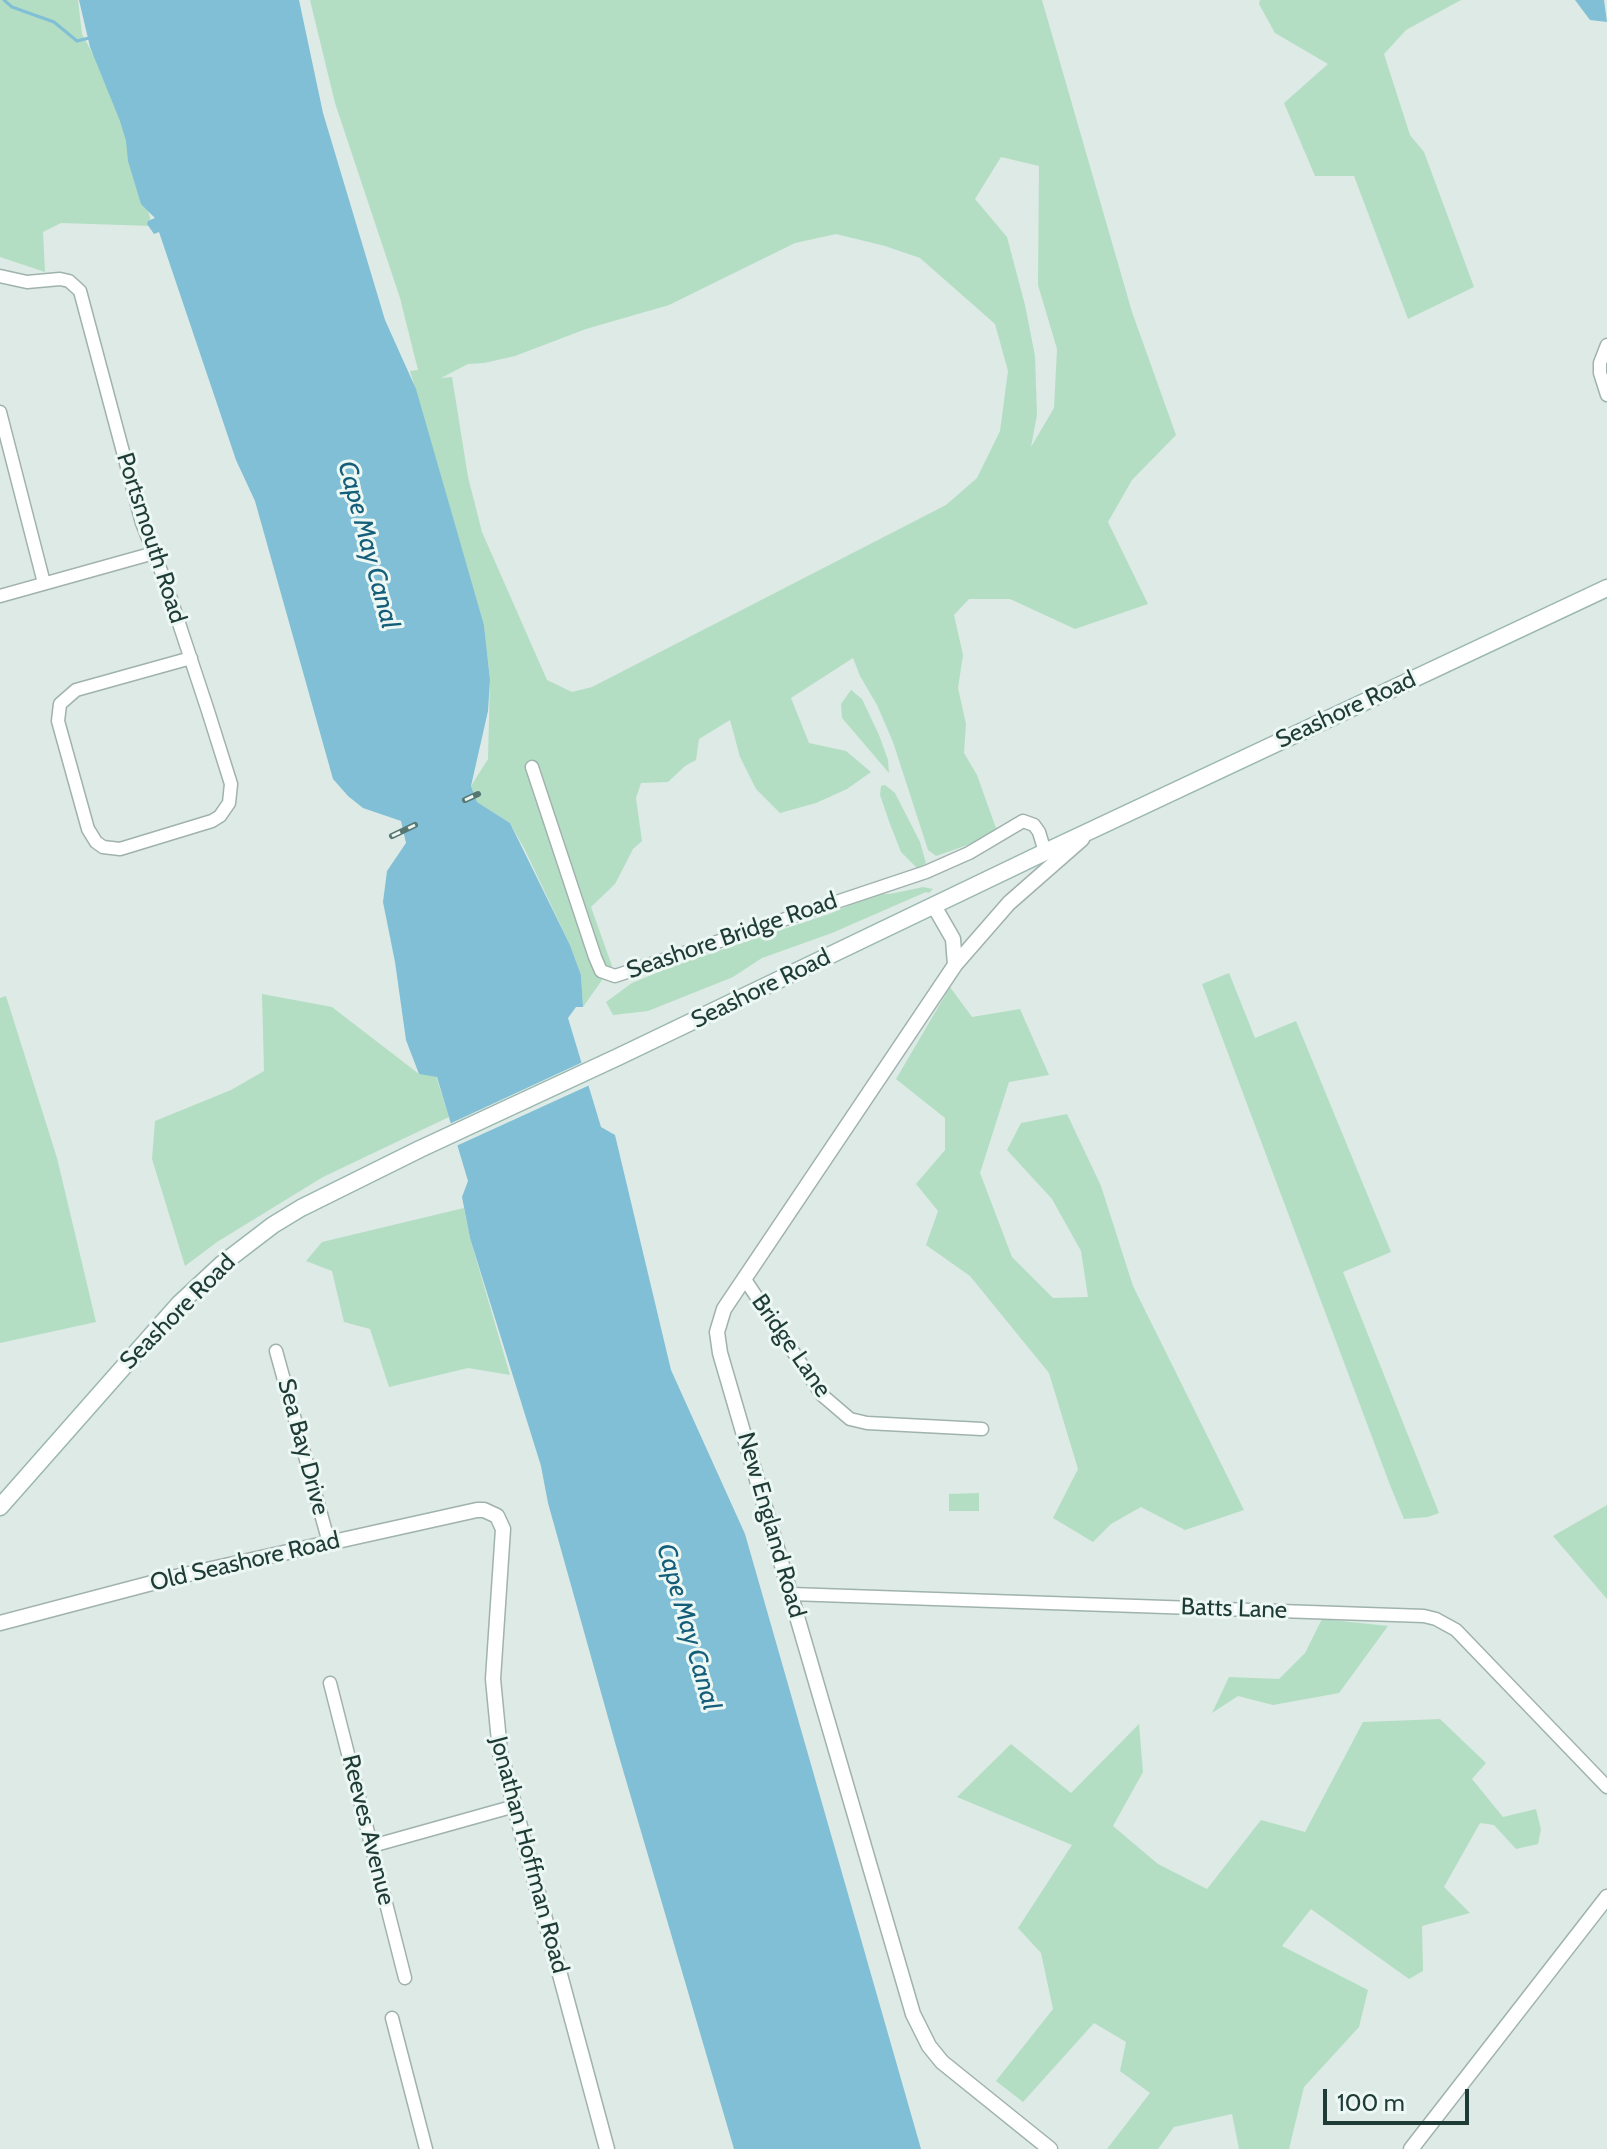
<!DOCTYPE html>
<html>
<head>
<meta charset="utf-8">
<style>
	body { margin:0 }
	#map { position:relative; width:1607px; height:2149px; overflow:hidden; background:#ddeae6; font-family:Cabin,sans-serif }
	canvas { display:block }
	.scale { position:absolute; left:1323px; top:2089px; width:146px; height:36px; box-sizing:border-box; border:4px solid #1e3b36; border-top:0; padding-left:10px; font-size:24px; line-height:28px; white-space:nowrap; color:#1e3b36; -webkit-text-stroke:6px #edf7f3; paint-order:stroke }
</style>
</head>
<body>
<div id="map">
<canvas width="1607" height="2149"></canvas>
<div class="scale">100 m</div>
</div>
<script>
const c = document.querySelector('canvas').getContext('2d');
c.lineJoin = 'round';
function fill(path, color) {
  c.fillStyle = color;
  c.fill(path, 'evenodd');
}
function toPath(rows) {
  const path = new Path2D();
  for (const r of rows) {
    path.moveTo(r[0], r[1]);
    for (let i = 2; i < r.length; i += 2) path.lineTo(r[i], r[i + 1]);
  }
  return path;
}
function stroke(path, color, width, dash) {
  c.strokeStyle = color;
  c.lineWidth = width;
  c.lineCap = dash ? 'butt' : 'round';
  c.setLineDash(dash || []);
  c.stroke(path);
}
function write(font, color, halo, rows, align = 'center') {
  c.font = font + ' Cabin,sans-serif';
  c.lineWidth = 6;
  c.setLineDash([]);
  c.textBaseline = 'middle';
  c.strokeStyle = halo;
  c.fillStyle = color;
  for (const [text, x, y, turn = 0] of rows) {
    c.save();
    c.translate(x, y);
    c.rotate((+turn || 0) * Math.PI / 180);
    c.textAlign = isNaN(turn) ? turn : align;
    if (halo) c.strokeText(text, 0, 0);
    c.fillText(text, 0, 0);
    c.restore();
  }
}
fill(toPath([
	[0,0,78,0,82,34,124,111,152,226,61,223,43,232,45,272,0,257],
	[310,0,1042,0,1132,312,1176,435,1132,480,1108,522,1148,604,1075,629,1010,599,969,599,954,615,963,655,958,688,966,724,964,753,977,775,997,831,979,841,936,856,928,850,893,742,877,705,860,676,853,658,791,698,809,743,846,751,871,772,847,789,816,803,780,813,756,789,740,757,730,720,699,739,696,760,685,766,668,782,641,783,636,798,642,841,633,849,615,884,591,907,612,966,583,1007,581,975,570,945,525,850,510,823,477,802,471,786,488,759,490,680,484,625,410,371,418,370,400,298,335,103],
	[1001,157,1039,166,1038,285,1057,349,1054,408,1031,447,1037,415,1035,356,1025,305,1007,237,975,199],
	[836,234,885,246,920,258,995,324,1008,371,1000,431,977,478,946,505,592,687,572,692,547,680,482,532,468,477,452,377,441,378,468,364,484,363,515,356,586,329,669,305,795,243],
	[1260,0,1461,0,1406,30,1384,54,1410,135,1424,152,1474,287,1408,319,1354,176,1315,176,1284,103,1328,64,1275,33,1259,4],
	[851,690,862,699,879,735,888,760,889,773,842,718,841,704],
	[885,785,895,793,920,842,926,863,918,869,901,852,890,824,880,795,881,786],
	[923,887,933,889,929,893,926,892,832,933,762,958,733,977,648,1011,613,1015,606,1002,632,983,676,965,829,914,876,894,890,894],
	[1229,973,1255,1038,1296,1021,1391,1252,1343,1272,1439,1513,1428,1517,1404,1519,1390,1485,1202,984],
	[950,987,972,1017,1020,1009,1049,1075,1009,1082,980,1173,1012,1257,1053,1298,1088,1297,1081,1251,1052,1199,1007,1150,1021,1123,1067,1114,1101,1186,1133,1286,1244,1510,1185,1530,1141,1507,1111,1524,1093,1542,1053,1518,1078,1469,1049,1373,970,1276,926,1245,938,1211,916,1184,945,1150,945,1118,896,1079],
	[262,994,332,1007,419,1074,436,1076,449,1117,323,1177,217,1242,185,1266,152,1159,155,1121,231,1090,264,1071],
	[6,996,57,1158,96,1322,0,1343,0,998],
	[464,1208,470,1238,510,1375,468,1368,389,1387,370,1329,344,1322,332,1271,306,1261,322,1242],
	[979,1493,979,1511,949,1511,949,1494],
	[1607,1505,1607,1599,1553,1536],
	[1322,1619,1388,1626,1339,1693,1273,1705,1238,1696,1212,1713,1229,1677,1279,1679,1305,1653],
	[1440,1719,1486,1763,1472,1779,1503,1817,1536,1809,1541,1829,1538,1844,1516,1849,1494,1825,1480,1823,1444,1887,1470,1913,1422,1926,1423,1971,1409,1979,1311,1909,1282,1946,1368,1990,1359,2027,1304,2087,1289,2149,1239,2149,1232,2114,1174,2127,1158,2149,1107,2149,1150,2093,1120,2071,1126,2042,1094,2023,1023,2102,996,2081,1053,2009,1041,1953,1018,1928,1072,1845,957,1797,1011,1744,1071,1793,1139,1724,1143,1772,1113,1826,1158,1864,1207,1889,1261,1820,1305,1832,1363,1722]
]), '#b4dec3');
fill(toPath([
	[79,0,299,0,323,113,385,320,416,389,484,625,490,680,488,711,471,786,477,802,510,823,570,945,581,975,583,1007,576,1007,568,1018,601,1127,615,1135,671,1370,745,1534,921,2149,734,2149,616,1746,548,1503,541,1466,470,1238,462,1197,468,1181,437,1077,419,1074,406,1040,395,962,383,902,387,871,406,843,401,821,363,808,348,796,333,779,255,501,236,460,159,232,154,234,147,224,148,221,155,218,141,204,128,161,126,141,120,121,90,47],
	[1575,0,1604,0,1607,22,1590,20]
]), '#80bfd5');
fill(toPath([
	[585,1061,592,1084,454,1147,447,1125]
]), '#ddeae6');
stroke(toPath([
	[4,0,12,7,54,22,77,41,89,38]
]), '#80bfd5', 3);
const minor = toPath([
	[0,276,27,282,60,279,69,281,80,291,142,523,165,581,208,711,231,784,229,803,220,816,212,821,120,849,103,847,96,842,88,829,58,721,60,704,76,690,191,658],
	[1607,345,1600,363,1600,373,1607,395],
	[0,412,44,583],
	[0,596,154,553],
	[532,767,595,957,601,971,615,976,926,872,969,853,1023,821,1034,825,1039,832,1045,852],
	[744,1278,822,1395,850,1419,867,1423,982,1429],
	[276,1351,329,1543],
	[791,1594,1424,1616,1436,1619,1456,1630,1607,1787],
	[330,1683,405,1978],
	[372,1846,515,1806],
	[392,2018,426,2149]
]);
const tertiary = toPath([
	[934,906,953,939,955,965],
	[0,1623,171,1578,477,1510,484,1510,497,1516,503,1529,493,1679,500,1752,607,2149],
	[1050,2149,942,2062,929,2046,913,2014,720,1353,717,1332,724,1309,955,965,1009,903,1082,839],
	[1411,2149,1607,1897]
]);
const secondary = toPath([
	[0,1507,179,1304,222,1264,273,1225,301,1208,420,1149,620,1056,1045,852,1607,588]
]);
stroke(minor, '#a0b2ae', 15);
stroke(tertiary, '#a0b2ae', 17);
stroke(secondary, '#9bb7b0', 19);
stroke(minor, '#fff', 12);
stroke(tertiary, '#fff', 14);
stroke(secondary, '#fff', 16);
const rail = toPath([
	[465,800,478,794],
	[392,836,415,825]
]);
stroke(rail, '#577772', 6);
stroke(rail, '#edf7f3', 3, [9]);
write('24px', '#1e3b36', '#edf7f3', [
	["Portsmouth Road",151,538,72],
	["Seashore Road",1346,710,-25],
	["Seashore Bridge Road",732,936,-19],
	["Seashore Road",761,989,-26],
	["Seashore Road",178,1312,-45],
	["Bridge Lane",791,1346,55],
	["Sea Bay Drive",303,1447,75],
	["New England Road",771,1525,74],
	["Old Seashore Road",245,1562,-13],
	["Batts Lane",1234,1609,2],
	["Reeves Avenue",368,1830,76],
	["Jonathan Hoffman Road",529,1855,75]
]);
write('italic 26px', '#145e7a', '#edf7f3', [
	["Cape May Canal",368,545,75],
	["Cape May Canal",688,1627,74]
]);
</script>
</body>
</html>
